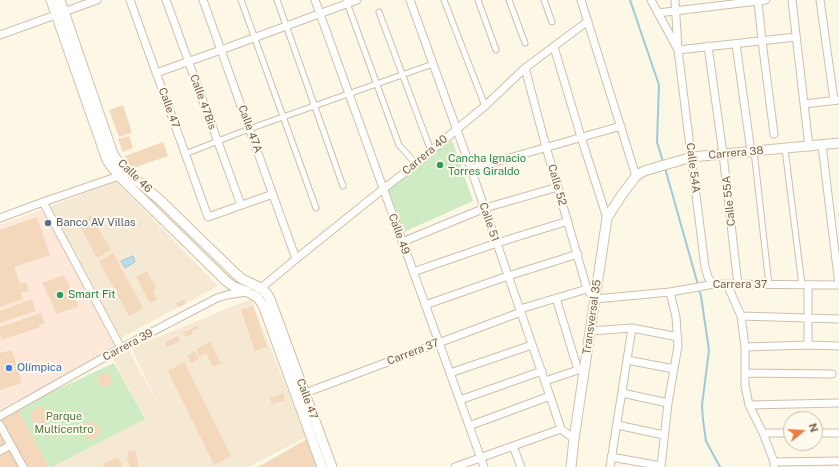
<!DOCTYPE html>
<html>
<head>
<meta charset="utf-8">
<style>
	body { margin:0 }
	#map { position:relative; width:839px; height:467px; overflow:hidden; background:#fdf7e6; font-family:"Public Sans",sans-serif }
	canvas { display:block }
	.north { position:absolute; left:783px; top:411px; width:40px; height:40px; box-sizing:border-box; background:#fffaed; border:1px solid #c9bcab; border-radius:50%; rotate:72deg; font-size:11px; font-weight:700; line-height:16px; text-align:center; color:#775f49 }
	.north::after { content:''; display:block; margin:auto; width:14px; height:18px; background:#eb7e47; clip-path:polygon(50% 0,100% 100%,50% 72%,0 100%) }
</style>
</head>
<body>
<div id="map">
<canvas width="839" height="467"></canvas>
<div class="north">N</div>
</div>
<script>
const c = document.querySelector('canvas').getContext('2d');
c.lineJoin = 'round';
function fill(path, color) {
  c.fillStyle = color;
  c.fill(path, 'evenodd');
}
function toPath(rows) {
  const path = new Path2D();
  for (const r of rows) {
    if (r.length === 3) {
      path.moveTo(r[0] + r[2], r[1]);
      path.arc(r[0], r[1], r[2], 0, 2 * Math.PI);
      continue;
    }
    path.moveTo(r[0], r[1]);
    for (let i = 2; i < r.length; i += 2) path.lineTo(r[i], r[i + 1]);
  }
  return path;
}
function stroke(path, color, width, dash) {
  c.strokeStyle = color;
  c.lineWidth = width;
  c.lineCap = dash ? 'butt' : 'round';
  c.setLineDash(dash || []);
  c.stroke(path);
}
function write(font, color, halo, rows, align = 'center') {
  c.font = font + ' "Public Sans",sans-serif';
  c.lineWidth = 4;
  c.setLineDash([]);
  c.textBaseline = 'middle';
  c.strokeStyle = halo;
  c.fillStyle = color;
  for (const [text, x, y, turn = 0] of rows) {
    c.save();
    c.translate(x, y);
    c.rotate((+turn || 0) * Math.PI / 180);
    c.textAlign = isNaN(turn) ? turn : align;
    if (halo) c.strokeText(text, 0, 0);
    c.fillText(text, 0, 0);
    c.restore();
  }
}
fill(toPath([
	[116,181,218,286,121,338,46,208],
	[251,299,306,437,248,467,52,467,145,419,111,355,127,347,159,406,131,348]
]), '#f5e9d4');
fill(toPath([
	[46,208,120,346,0,410,0,225]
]), '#fee8d9');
fill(toPath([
	[452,140,473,201,404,232,388,190],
	[114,363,145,419,52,467,49,467,17,408]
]), '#cfebc3');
const water = toPath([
	[133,256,135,262,125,268,121,261,133,256]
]);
fill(water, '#b9dce8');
stroke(water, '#9fcada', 1);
stroke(toPath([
	[630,0,659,85,657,142,663,162],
	[665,168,698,285],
	[699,289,701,296,709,350,702,405,703,420,706,441,720,467]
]), '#9fcada', 2);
fill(toPath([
	[123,105,132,133,119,137,109,110],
	[129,136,133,148,123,152,118,139],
	[163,142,168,156,130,169,125,156],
	[91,215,111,250,97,258,78,222],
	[37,217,50,255,14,267,20,284,26,282,29,291,21,293,23,299,0,307,0,230],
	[113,253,143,308,129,316,99,261],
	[147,271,156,288,153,290,157,299,150,303,136,277],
	[64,275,79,306,57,314,42,283],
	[32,299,36,311,0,323,0,311],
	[184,299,186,304,178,307,176,303],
	[253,306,267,347,255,351,241,310],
	[41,313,45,323,39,325,40,327,2,340,0,334,0,327],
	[198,326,199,328,192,331,193,334,185,337,183,332],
	[178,336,180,341,167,347,165,342],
	[210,342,221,363,213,367,206,353,200,357,196,349],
	[12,350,22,383,0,390,0,353],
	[194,351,199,358,191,363,187,356],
	[184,362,231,456,214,465,168,371],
	[105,380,7],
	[283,393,285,400,272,404,270,398],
	[40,416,9],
	[17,408,49,467,0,467,0,419],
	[91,431,9],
	[309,438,320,467,258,467],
	[135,450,139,467,130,467,127,458,129,457,127,452],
	[118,457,123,467,104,467,103,464]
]), '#f3d8bc');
const pedestrian = toPath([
	[241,0,316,208],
	[277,0,343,186],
	[346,0,399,145,416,164],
	[444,0,485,106],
	[478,0,496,50],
	[509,0,525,43],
	[544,0,552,22],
	[379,12,431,151],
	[785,149,802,285],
	[754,151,769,285],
	[185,154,249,129,433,64]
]);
const minor = toPath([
	[130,0,208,217,273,194],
	[166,0,241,205],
	[203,0,296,259],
	[315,0,484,467],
	[410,0,471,169,550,396,561,429,574,439],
	[581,0,636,176],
	[651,0,677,48],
	[675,0,678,50,705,267,708,277,713,284],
	[792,0,809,147],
	[820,0,834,100],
	[758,1,762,41,774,134],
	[658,13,766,0],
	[0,35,97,0],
	[736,44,751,152],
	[708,46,723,154,738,285],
	[554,47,581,137,607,218],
	[678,50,796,37],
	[525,68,546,147,587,289,595,299,670,292,704,286,713,284,839,285],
	[156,73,221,50,357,0],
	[804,104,839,100],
	[822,145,839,285],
	[471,169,621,126],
	[43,202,121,348],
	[0,218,43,202,119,176],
	[402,242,485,208,558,187],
	[413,272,497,243,568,221],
	[727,284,741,316,745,347,745,385,749,405,763,433,774,462,774,467],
	[258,289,261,288,296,259,383,189,416,164,457,129,485,106,525,68,588,21],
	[556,298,578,370],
	[425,305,508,276,578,254],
	[520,309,587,289],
	[741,316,839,319],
	[590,331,632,328,678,337],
	[808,345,808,285],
	[745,347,808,345,839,346],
	[627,360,674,369],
	[450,373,532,345],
	[745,373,832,374],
	[545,381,581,369],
	[305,393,521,312],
	[622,393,668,403],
	[460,400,542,371],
	[749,405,839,403],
	[0,416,121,348,217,298,227,295,246,292],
	[0,425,23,467],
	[617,425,664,435],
	[469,426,550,396],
	[763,433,791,433],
	[815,433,839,433],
	[513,446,521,467],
	[0,451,11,445],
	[611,457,661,466],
	[774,462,839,461],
	[455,467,513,446,561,429],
	[610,467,632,328],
	[661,467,668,403,678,346,676,317,670,292]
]);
const secondary = toPath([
	[51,0,107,160,111,166,119,176,226,281,234,287,248,292,258,298,263,305,322,467],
	[60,0,113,154,117,160,128,173,160,200,236,274,242,279,261,288,267,294,270,299,332,467],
	[571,467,574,439,607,218,621,196,636,176,644,171,692,157,839,143]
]);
stroke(pedestrian, '#cfbfab', 7);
stroke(minor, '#cfbfab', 9);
stroke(secondary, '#d2c0a8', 11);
stroke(pedestrian, '#fff', 5);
stroke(minor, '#fff', 7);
stroke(secondary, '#fff', 9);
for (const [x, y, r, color] of [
	[440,165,4,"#2e9e5b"],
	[48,223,4,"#5c6f8a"],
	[60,295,4,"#2e9e5b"],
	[9,368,4,"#3f7fe0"]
]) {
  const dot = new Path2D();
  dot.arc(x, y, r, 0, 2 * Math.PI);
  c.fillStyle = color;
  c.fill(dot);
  stroke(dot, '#fffaed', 1.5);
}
write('11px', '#775f49', '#fffaed', [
	["Calle 47Bis",203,102,70],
	["Calle 47",169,108,70],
	["Calle 47A",250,129,70],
	["Carrera 38",736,153,-5],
	["Carrera 40",425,155,-40],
	["Calle 54A",693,168,83],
	["Calle 46",135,176,44],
	["Calle 52",557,185,74],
	["Calle 55A",729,201,-96],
	["Calle 51",489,222,71],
	["Calle 49",399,234,70],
	["Carrera 37",740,285],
	["Transversal 35",592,317,-82],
	["Carrera 39",128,345,-28],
	["Carrera 37",413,352,-21],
	["Calle 47",307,399,70]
]);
write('11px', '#27864d', '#fffaed', [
	["Cancha Ignacio",448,159],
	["Torres Giraldo",448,172],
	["Smart Fit",68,295]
], 'left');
write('11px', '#4e5e75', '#fffaed', [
	["Banco AV Villas",56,223]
], 'left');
write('11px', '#366cbe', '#fffaed', [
	["Olímpica",17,368]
], 'left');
write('11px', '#4c7e41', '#fffaed', [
	["Parque",64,417],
	["Multicentro",64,430]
]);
</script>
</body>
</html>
